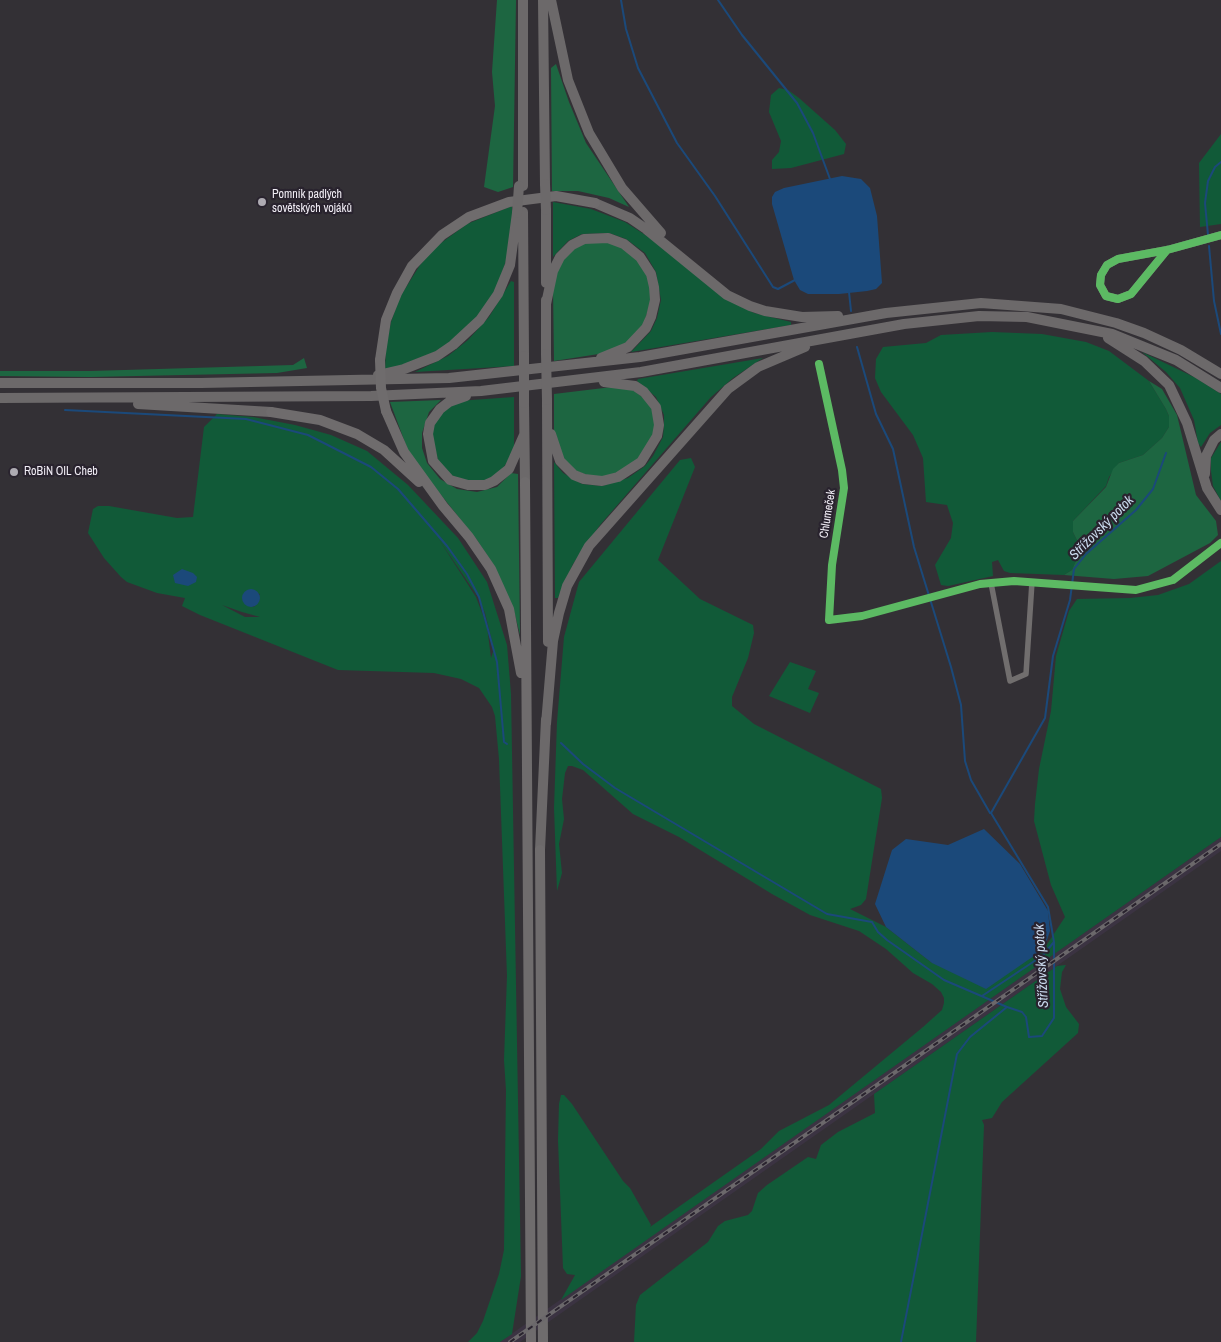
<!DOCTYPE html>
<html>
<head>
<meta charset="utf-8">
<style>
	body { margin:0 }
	canvas { display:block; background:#333035 }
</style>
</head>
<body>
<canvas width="1221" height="1342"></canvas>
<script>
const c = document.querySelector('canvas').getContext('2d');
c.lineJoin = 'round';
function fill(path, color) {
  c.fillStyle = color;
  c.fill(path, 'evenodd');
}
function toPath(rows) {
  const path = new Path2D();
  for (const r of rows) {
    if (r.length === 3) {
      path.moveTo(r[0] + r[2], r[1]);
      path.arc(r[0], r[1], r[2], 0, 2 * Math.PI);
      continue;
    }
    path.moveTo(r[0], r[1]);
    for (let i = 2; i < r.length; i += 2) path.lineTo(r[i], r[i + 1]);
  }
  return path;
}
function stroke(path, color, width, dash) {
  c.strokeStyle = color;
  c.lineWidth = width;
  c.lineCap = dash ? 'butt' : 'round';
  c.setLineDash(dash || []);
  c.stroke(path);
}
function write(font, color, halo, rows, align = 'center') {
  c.font = font + ' "Archivo Narrow",sans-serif';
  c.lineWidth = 4.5;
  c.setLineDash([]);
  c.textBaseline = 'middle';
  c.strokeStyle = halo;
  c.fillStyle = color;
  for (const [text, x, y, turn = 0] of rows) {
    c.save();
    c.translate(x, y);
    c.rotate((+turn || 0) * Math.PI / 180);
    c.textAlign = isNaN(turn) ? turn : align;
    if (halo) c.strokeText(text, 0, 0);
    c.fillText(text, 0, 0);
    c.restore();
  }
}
fill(toPath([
	[1221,837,1221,851,567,1309,520,1342,500,1342]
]), '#3b3342');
fill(toPath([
	[779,88,788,90,799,98,835,130,846,144,844,154,791,168,772,169,772,160,779,152,781,141,769,112,771,95],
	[1221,134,1221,224,1200,227,1199,163],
	[553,202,591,209,625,222,664,247,723,297,754,313,791,322,791,325,631,352,651,331,657,318,661,300,656,272,645,253,626,239,609,233,582,234,568,241,553,257],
	[512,206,513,222,508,255,497,287,479,316,442,349,385,372,386,347,391,322,400,297,420,265,437,246,467,224],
	[511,281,514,282,514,366,415,372,448,356,468,340,489,317],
	[992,332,1042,334,1086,342,1109,351,1149,381,1166,409,1169,416,1169,427,1162,438,1143,455,1119,463,1109,477,1106,486,1073,521,1073,532,1079,544,1080,554,1072,570,1064,575,1010,573,1004,571,998,560,992,562,993,576,948,586,941,585,935,565,951,538,953,523,947,505,926,502,923,458,913,435,881,392,875,378,876,359,883,347,926,343,941,335],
	[1142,352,1196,378,1221,394,1221,425,1210,433,1201,447,1198,443,1194,420,1180,388,1166,372],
	[763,358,733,378,711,397,600,525,573,564,558,598,555,598,554,462,563,473,582,484,602,486,628,478,645,466,653,456,663,437,664,425,664,415,656,397,637,381,638,379],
	[514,397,514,448,510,458,499,474,484,482,459,481,440,466,430,434,436,417,458,401],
	[217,414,253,417,295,425,331,435,367,451,408,485,458,538,487,582,507,645,511,694,521,1276,512,1334,500,1342,468,1342,477,1333,483,1321,499,1274,504,1250,506,1090,504,1060,507,976,499,759,495,716,492,707,479,688,461,679,434,673,338,670,200,615,182,606,185,598,157,593,127,582,121,577,104,558,88,533,93,509,98,506,109,506,177,518,193,517,204,427],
	[438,538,478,597,485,613,494,649,491,658,487,626,476,597],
	[246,591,260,594,255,606,253,607],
	[222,605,242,612,260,617,245,617],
	[1221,442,1221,501,1213,486,1211,471,1211,458],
	[691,458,695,467,658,560,700,599,753,625,754,633,748,658,732,697,732,706,754,724,881,789,882,798,866,899,861,905,850,909,886,927,932,963,1044,949,1065,917,1051,885,1034,821,1035,804,1039,769,1051,711,1056,656,1069,611,1077,599,1130,598,1158,595,1189,584,1221,561,1221,837,561,1300,575,1275,567,1274,563,1268,558,1140,559,1104,561,1095,564,1095,572,1104,623,1181,630,1188,651,1225,650,1227,761,1149,779,1131,829,1105,923,1027,942,1010,944,1003,944,998,941,992,932,984,913,973,886,949,859,931,810,915,772,894,679,837,633,814,583,770,572,766,568,766,565,773,562,799,564,819,559,844,562,873,557,891,554,808,557,722,564,637,579,582,680,460],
	[790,662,816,671,808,689,819,693,810,713,769,696],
	[1066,965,1062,972,1060,989,1066,1007,1079,1024,1078,1033,1002,1102,992,1118,982,1120,984,1125,976,1342,634,1342,636,1305,640,1295,708,1242,718,1226,725,1221,748,1215,752,1211,758,1193,767,1185,808,1157,816,1159,821,1145,838,1132,875,1113,874,1094,1057,966]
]), '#115a38');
fill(toPath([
	[497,0,516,0,513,187,498,192,484,187,495,106,492,72],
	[556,64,569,102,586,143,629,207,609,198,578,191,552,191,551,68],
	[607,242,622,248,638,260,648,276,651,300,643,326,626,344,605,353,554,361,553,287,556,272,563,259,574,248,585,243],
	[304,358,307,368,277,373,90,377,0,376,0,371,91,371,293,365],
	[1149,381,1162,389,1177,415,1196,495,1216,521,1218,535,1210,543,1148,576,1114,579,1064,575,1072,570,1079,554,1079,544,1073,532,1073,521,1106,487,1113,469,1119,463,1143,455,1162,438,1169,427,1169,416,1166,409],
	[612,387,633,390,649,402,655,417,654,435,639,459,623,470,609,476,593,477,576,471,563,459,554,431,554,394],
	[441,400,429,412,422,433,422,448,427,463,440,479,457,489,477,492,497,487,511,473,518,474,520,635,514,611,493,564,477,540,410,456,390,402]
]), '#1d6641');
fill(toPath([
	[842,176,861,179,870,188,877,216,882,283,876,289,867,291,839,294,808,294,800,290,794,280,772,204,772,197,775,192,784,188],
	[182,569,193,573,197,577,196,582,188,586,175,583,173,575],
	[251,598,9],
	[984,829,1020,864,1048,911,1050,931,1044,949,986,989,932,963,886,927,875,904,892,850,906,839,948,845]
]), '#1b497a');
stroke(toPath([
	[621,0,626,29,638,68,677,143,715,196,773,287,778,289,795,280],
	[718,0,742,35,797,103,813,133,830,179],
	[1208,235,1205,203,1208,181,1215,167,1221,162],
	[1209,246,1214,301,1221,334],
	[849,292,851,311],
	[857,347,876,414,893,449,914,547,951,667,961,705,965,761,971,780,990,813],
	[65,410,246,419,308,435,371,467,398,489,447,546,467,574,479,597,497,662,504,742,507,744],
	[561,743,583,764,615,788,827,914,872,922,878,932,887,940,944,980,1007,1007],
	[982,996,1042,956,1054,942],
	[901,1342,957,1054,970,1037,1007,1007,1022,1012,1026,1017,1029,1037,1042,1036,1054,1018,1054,942,1048,907,991,813,1045,718,1053,656,1070,600,1074,569,1086,554,1136,510,1153,489,1166,453]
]), '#1b497a', 2);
stroke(toPath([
	[819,364,842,470,844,488,832,565,829,620,862,616,980,584,1014,581,1136,590,1173,580,1221,543],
	[991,583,1010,681,1026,674,1032,582]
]), '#716e6e', 5.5);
stroke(toPath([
	[1167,250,1131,294,1118,299,1106,296,1100,285,1101,275,1107,265,1118,259,1167,250,1221,235]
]), '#716e6e', 8);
stroke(toPath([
	[543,0,545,184],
	[551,0,568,80,589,133,622,188,661,233],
	[523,186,523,0],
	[595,203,630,218,646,229,727,295,750,306,765,311,802,317,838,316],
	[546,210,546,283],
	[523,212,524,356],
	[546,300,546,354],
	[546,304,553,271,560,257,572,245,584,239,608,238,624,244,640,257,651,274,654,287,655,300,651,317,646,328,628,347,601,358],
	[1108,338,1144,361,1169,385,1187,423,1207,488,1221,510],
	[378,375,404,369,437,356,453,345,480,320,498,294,510,265,517,213],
	[0,383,201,383,449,378,640,357,886,313,981,303,1061,309,1116,323,1144,333,1181,350,1221,374],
	[466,396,449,402,440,409,430,423,428,434,433,461,450,480,468,485,485,485,494,481,509,469,524,435],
	[0,398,371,396,481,391,641,372,904,324,979,316,1027,317,1112,334,1176,360,1221,388],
	[547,400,548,642],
	[524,403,525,482],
	[138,404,271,412],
	[551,434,560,461,574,475,584,479,602,481,618,477,641,462,657,436,659,425,656,407,644,392,635,386,604,382],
	[1205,474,1206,456,1214,440,1221,434],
	[546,724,553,641,559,613,567,586,589,546,728,389,758,367,805,347],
	[540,850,546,719]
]), '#6c696a', 10);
stroke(toPath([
	[380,360,386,320,397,293,412,266,442,235,469,217,509,202,556,196,595,203],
	[386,411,404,452,443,506,469,537,491,569,509,609,521,673],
	[271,412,320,420,357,434,384,450,419,482],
	[525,482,531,1342],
	[540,850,543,1342]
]), '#6f6c6d', 10);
const rail = toPath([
	[510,1342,1221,844]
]);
stroke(rail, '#6b686b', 4);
stroke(rail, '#29232e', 2, [5.5]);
stroke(toPath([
	[545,184,546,210],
	[517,213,519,186],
	[546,354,547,400],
	[524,356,524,403]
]), '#6c696a', 10);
stroke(toPath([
	[380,360,381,388,386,411]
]), '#6f6c6d', 10);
stroke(toPath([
	[1167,250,1131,294,1118,299,1106,296,1100,285,1101,275,1107,265,1118,259,1167,250,1221,235],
	[819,364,842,470,844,488,832,565,829,620,862,616,980,584,1014,581,1136,590,1173,580,1221,543]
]), '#5cba63', 8);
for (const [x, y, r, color] of [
	[262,202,5,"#aeabb2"],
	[14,472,5,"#aeabb2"]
]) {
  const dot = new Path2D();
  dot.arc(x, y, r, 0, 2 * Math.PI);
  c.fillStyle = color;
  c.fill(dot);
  stroke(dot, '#29232e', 2);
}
write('12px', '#f1edf5', '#29232e', [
	["Pomník padlých",272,195],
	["sovětských vojáků",272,209],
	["RoBiN OIL Cheb",24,472]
], 'left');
write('12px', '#f1edf5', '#29232e', [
	["Chlumeček",828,514,-81]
]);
write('italic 14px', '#cadaee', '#29232e', [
	["Střížovský potok",1102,528,-45],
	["Střížovský potok",1042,966,-93]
]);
</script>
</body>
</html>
